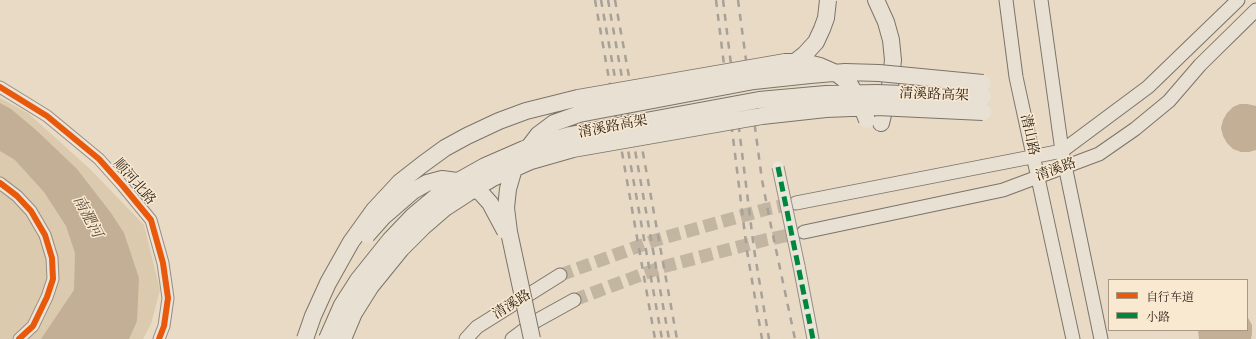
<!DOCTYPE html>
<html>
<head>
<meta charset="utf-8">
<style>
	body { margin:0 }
	#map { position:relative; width:1256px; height:339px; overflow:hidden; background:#e8dac5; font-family:"IM FELL French Canon","Noto Serif SC",serif }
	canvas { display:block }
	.legend { position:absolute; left:1108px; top:279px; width:140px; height:52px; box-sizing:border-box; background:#f9e9d0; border:1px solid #a79886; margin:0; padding:5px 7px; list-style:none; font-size:12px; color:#2b1f17 }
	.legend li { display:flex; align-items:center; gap:8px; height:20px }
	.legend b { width:20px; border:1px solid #a79886 }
</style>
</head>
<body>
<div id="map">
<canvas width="1256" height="339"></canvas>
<ul class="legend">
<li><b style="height:5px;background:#e8590c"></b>自行车道</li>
<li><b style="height:5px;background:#00873e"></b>小路</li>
</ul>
</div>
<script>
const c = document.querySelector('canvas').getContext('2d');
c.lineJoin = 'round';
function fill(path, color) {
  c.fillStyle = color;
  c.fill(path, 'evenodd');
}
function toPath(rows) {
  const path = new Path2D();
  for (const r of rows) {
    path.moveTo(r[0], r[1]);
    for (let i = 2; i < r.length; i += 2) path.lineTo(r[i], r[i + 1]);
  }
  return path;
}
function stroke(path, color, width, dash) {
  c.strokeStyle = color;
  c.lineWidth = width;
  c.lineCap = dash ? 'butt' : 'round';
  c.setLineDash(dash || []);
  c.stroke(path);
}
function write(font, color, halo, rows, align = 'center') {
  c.font = font + ' "IM FELL French Canon","Noto Serif SC",serif';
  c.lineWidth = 3;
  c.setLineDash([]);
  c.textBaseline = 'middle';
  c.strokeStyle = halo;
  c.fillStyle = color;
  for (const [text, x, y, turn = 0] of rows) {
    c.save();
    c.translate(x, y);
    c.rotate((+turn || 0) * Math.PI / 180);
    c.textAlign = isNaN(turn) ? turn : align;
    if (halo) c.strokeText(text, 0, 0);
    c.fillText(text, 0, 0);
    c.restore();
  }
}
fill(toPath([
	[0,98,28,113,90,169,144,225,160,290,151,324,143,339,0,339]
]), '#dccaae');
fill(toPath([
	[0,103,11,109,36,130,77,169,111,213,124,233,139,278,137,321,129,339,41,339,74,290,75,253,66,226,44,192,15,160,0,151],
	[1240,104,1247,104,1256,106,1256,150,1249,152,1241,152,1233,149,1227,143,1223,136,1221,128,1223,120,1227,113,1233,107],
	[1247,316,1252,325,1252,334,1251,339,1199,339,1198,330,1247,330]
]), '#c2af95');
stroke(toPath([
	[560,275,656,240,767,209,796,203],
	[574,300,662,267,765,240,804,232]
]), '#c2b5a2', 13, [13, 6]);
const minor = toPath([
	[0,87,47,116,99,159,123,186,151,220,163,263,168,298,164,326,159,339],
	[0,183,17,196,31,211,45,235,52,258,53,279,47,297,33,326,19,339],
	[799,266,813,339]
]);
const major = toPath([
	[1006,0,1016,77,1073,339],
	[1041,0,1062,151,1101,339],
	[796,203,1062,151,1148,87,1238,0],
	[804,232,1003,190,1099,154,1135,129,1169,101,1200,65,1256,10],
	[466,339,477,327,560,275],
	[512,339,536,321,574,300]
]);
const highway = toPath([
	[876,0,886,22,891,40,893,60,890,86,881,123]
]);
stroke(minor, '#978d81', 13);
stroke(major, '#7c7469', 15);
stroke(highway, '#7c7469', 18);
stroke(minor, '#ebe4d9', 11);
stroke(major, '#e8e0d3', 13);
stroke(highway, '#e8e0d3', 16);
stroke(toPath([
	[595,0,655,339],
	[601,0,662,339],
	[608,0,669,339],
	[615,0,677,339],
	[716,0,747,251,762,339],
	[723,0,754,249,769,339],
	[738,0,762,180,771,226,795,339]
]), '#a7a199', 2.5, [7, 7]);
const minorBridge = toPath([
	[778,167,799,266]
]);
const highwayBridge = toPath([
	[791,65,805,54,816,42,822,29,826,18,828,0],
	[367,235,383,217,413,191,427,183,442,179,457,181,469,185,481,193,490,203,505,231],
	[305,339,313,316,328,283,351,242,374,210,400,182,423,164,445,148,467,136,499,121,526,111,578,98,785,62,804,62,820,66,836,73,849,83,859,100,867,120],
	[327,339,342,305,358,280,390,240,413,216,437,196,460,180,485,166,524,149,570,135,759,100,826,94,877,93,983,97],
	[343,339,354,313,371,286,401,249,423,227,445,208,468,193,493,178,531,161,573,149,762,116,826,109,877,107,983,112],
	[532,339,509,232,506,208,508,189,515,165,538,135,554,123,579,114,754,81,810,75,845,72,879,73,983,83]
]);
stroke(minorBridge, '#978d81', 13, []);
stroke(highwayBridge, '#7c7469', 18, []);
stroke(minorBridge, '#ebe4d9', 11);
stroke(highwayBridge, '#e8e0d3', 16);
stroke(toPath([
	[778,167,813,339]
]), '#00873e', 5, [10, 5]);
stroke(toPath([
	[0,87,47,116,99,159,123,186,151,220,163,263,168,298,164,326,159,339],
	[0,183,17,196,31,211,45,235,52,258,53,279,47,297,33,326,19,339]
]), '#e8590c', 6);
write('14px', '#2b1f17', '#f9e9d0', [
	["清溪路高架",934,95,2],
	["清溪路高架",613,127,-11],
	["潜山路",1029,135,78],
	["清溪路",1056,170,-20],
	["顺河北路",134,182,49],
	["清溪路",512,305,-32]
]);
write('italic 15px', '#5a4b3c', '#f9e9d0', [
	["南淝河",87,217,62]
]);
</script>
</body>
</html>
